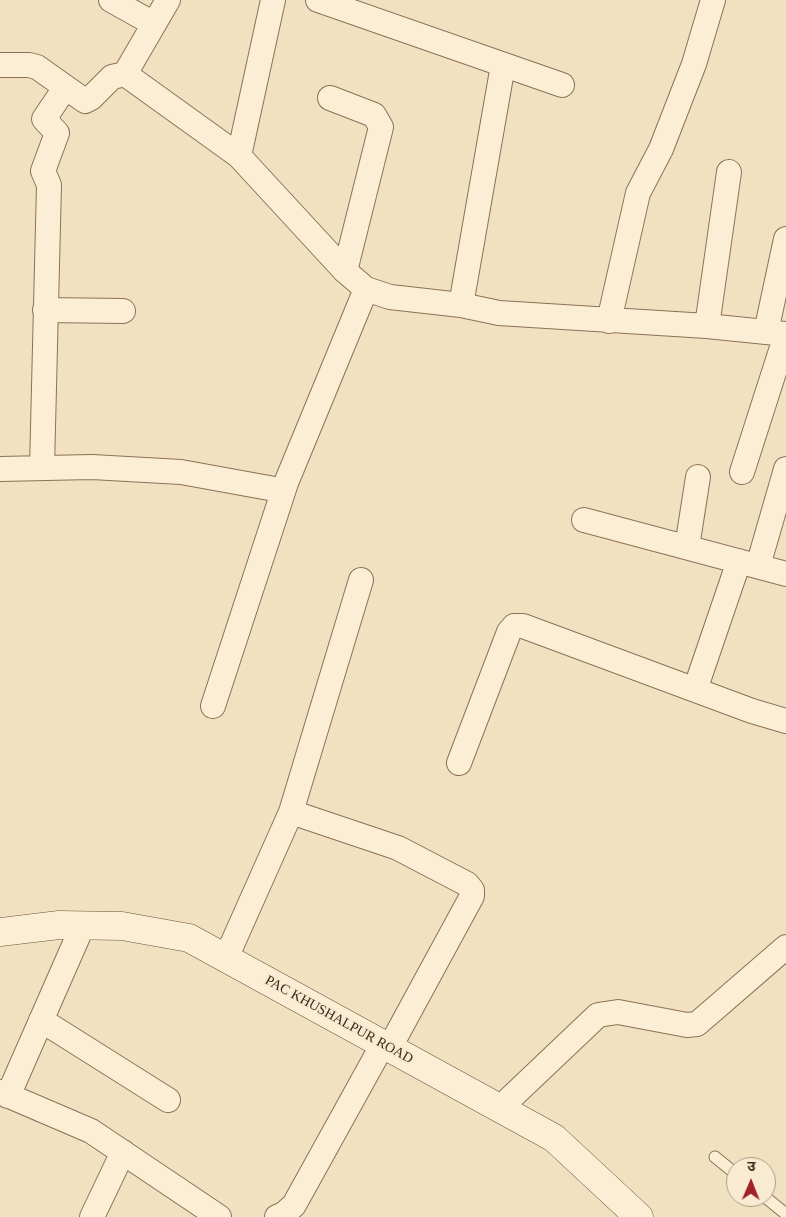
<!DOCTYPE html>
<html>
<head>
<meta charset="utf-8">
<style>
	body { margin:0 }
	#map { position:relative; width:786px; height:1217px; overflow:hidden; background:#f1e1c1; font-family:Georgia,"Noto Sans Devanagari",serif }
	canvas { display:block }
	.north { position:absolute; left:726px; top:1157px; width:50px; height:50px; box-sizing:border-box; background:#f8ebd1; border:1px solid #ac9e89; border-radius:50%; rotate:1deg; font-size:14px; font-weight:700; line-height:20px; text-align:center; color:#3b2a1c }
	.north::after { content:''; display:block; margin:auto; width:18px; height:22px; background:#a02228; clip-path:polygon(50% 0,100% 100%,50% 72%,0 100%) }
</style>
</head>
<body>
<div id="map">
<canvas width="786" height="1217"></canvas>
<div class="north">उ</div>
</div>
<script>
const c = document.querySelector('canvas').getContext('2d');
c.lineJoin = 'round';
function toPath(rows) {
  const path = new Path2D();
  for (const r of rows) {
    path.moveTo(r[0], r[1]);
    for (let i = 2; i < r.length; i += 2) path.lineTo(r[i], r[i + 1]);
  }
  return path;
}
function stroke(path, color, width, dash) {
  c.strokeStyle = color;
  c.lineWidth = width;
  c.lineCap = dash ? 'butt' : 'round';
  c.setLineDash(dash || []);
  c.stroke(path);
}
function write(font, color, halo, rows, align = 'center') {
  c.font = font + ' Georgia,serif';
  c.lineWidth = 5;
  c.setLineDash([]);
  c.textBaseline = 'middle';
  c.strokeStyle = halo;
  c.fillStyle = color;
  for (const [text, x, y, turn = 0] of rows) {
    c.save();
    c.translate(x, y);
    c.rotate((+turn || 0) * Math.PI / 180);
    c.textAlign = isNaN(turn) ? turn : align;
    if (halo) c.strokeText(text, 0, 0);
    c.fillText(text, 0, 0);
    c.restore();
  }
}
const service = toPath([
	[715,1157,736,1174],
	[765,1197,786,1214]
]);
const minor = toPath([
	[111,0,154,24],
	[318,0,562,85],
	[0,65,29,65,37,67,85,101,91,98,112,77,125,74,239,156,345,271,366,289,390,297,461,305,499,313,707,326,786,334],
	[125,74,168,0],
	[330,98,374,115,381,127,345,271],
	[239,156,273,0],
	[461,305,503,65],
	[45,310,123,311],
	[609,321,638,193,661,149,694,64,713,0],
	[707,326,729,172],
	[766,332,786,239],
	[42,468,49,185,43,171,57,133,44,119,65,88],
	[0,469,92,467,181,472,280,490,286,483,366,289],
	[742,472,786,335],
	[584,520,786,574],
	[687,547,698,477],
	[758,566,786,469],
	[695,690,739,561],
	[213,706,286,483],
	[459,763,509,632,514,626,523,626,752,711,786,721],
	[291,812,398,848,467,884,472,890,472,896,390,1047],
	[226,958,291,812,361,580],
	[41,1020,168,1100],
	[0,1092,91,1131,219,1217],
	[8,1096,83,925],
	[500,1108,598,1015,618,1012,687,1025,697,1024,786,947],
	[92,1217,123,1152],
	[277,1217,284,1214,294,1205,383,1044]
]);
const secondary = toPath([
	[0,932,59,925,122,926,189,938,554,1138,639,1217]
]);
stroke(service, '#8c7157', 13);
stroke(minor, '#8c7157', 26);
stroke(secondary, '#6e523a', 29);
stroke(service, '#fbeed5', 11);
stroke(minor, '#fbeed5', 24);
stroke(secondary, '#fbeed5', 28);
write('14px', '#3b2a1c', '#f8ebd1', [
	["PAC KHUSHALPUR ROAD",339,1020,29]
]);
</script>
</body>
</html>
